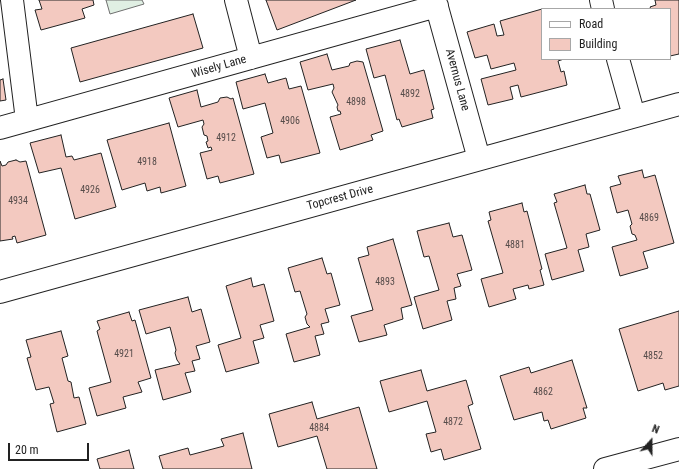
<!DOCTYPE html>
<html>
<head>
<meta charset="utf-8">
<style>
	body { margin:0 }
	#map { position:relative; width:679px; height:469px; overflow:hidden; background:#fff; font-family:"Roboto Condensed",sans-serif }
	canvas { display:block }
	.legend { position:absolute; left:541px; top:8px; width:130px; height:52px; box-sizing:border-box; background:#fff; border:1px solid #a7a7a7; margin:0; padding:5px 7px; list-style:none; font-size:12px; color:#222 }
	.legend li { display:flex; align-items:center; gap:8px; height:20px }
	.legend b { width:20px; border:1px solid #a7a7a7 }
	.north { position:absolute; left:631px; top:421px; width:40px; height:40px; -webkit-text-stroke:3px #fff; paint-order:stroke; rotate:21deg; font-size:11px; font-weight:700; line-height:16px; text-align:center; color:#222 }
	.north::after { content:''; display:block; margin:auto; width:14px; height:18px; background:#222; clip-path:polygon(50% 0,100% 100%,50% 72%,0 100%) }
	.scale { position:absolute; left:8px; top:443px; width:81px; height:18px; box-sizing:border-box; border:2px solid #222; border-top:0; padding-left:5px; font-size:12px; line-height:14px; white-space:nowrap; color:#222; -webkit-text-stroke:3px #fff; paint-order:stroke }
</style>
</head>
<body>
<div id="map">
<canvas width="679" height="469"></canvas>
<ul class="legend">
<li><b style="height:5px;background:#fff"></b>Road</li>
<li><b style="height:11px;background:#f3c9c0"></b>Building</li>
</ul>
<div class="north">N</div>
<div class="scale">20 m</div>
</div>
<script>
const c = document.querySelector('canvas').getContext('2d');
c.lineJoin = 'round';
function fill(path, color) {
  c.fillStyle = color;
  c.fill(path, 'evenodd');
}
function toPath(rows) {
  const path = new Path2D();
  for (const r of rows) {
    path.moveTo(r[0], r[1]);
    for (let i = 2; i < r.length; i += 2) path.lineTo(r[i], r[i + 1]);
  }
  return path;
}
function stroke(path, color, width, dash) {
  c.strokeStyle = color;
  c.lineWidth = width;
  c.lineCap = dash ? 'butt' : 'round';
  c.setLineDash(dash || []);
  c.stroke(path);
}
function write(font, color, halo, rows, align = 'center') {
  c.font = font + ' "Roboto Condensed",sans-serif';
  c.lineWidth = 3;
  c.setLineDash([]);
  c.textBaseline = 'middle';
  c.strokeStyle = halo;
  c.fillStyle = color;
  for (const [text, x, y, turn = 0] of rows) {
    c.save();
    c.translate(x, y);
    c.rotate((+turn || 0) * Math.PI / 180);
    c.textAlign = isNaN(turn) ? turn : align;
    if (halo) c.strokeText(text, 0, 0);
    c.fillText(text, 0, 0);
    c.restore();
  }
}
const green = toPath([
	[106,0,142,0,144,4,110,14,106,0]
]);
fill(green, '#e0efe3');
stroke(green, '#6f6f6f', 1);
const building = toPath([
	[39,0,93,0,94,5,82,9,85,18,41,30,35,10,42,9,39,0],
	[266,0,356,0,277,30,266,0],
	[655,0,679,0,679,54,670,56,670,9,651,9,650,7,656,5,655,0],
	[542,9,542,59,564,59,558,61,561,72,564,71,567,85,521,97,518,85,510,87,513,99,488,105,481,79,516,70,514,63,491,69,487,55,475,58,467,32,494,24,497,36,504,35,500,21,542,9],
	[193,14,203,48,80,82,71,48,193,14],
	[400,40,410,74,424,70,434,109,431,110,433,118,402,127,399,119,397,120,385,75,374,78,366,49,400,40],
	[327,54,332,70,349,66,350,63,357,61,363,62,383,131,371,135,373,140,340,150,330,117,341,114,340,111,338,111,337,107,338,105,332,92,334,88,333,84,308,90,300,62,327,54],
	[265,74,268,83,286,78,289,89,301,86,320,153,281,163,279,155,267,158,261,137,273,133,265,103,243,109,236,82,265,74],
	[3,79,6,100,0,101,0,80,3,79],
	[197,90,201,107,218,102,220,98,227,97,231,99,233,98,254,174,220,183,218,176,207,179,200,153,212,150,211,147,208,148,206,142,208,141,207,136,204,135,202,127,204,124,203,120,178,127,169,98,197,90],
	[169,123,186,186,161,193,160,187,147,191,145,183,122,190,107,140,169,123],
	[61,135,66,157,72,156,74,160,101,153,116,207,75,219,61,168,39,173,30,143,61,135],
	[16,160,20,162,26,161,46,235,17,243,15,236,12,237,13,239,0,241,0,161,2,166,6,165,8,162,16,160],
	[642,170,644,178,655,175,674,243,643,252,648,268,620,276,612,247,637,240,635,235,632,234,630,226,632,224,628,210,617,213,610,187,621,184,618,176,642,170],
	[585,185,587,194,590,194,600,230,586,234,589,247,578,250,584,271,552,280,545,254,567,248,554,203,557,202,554,194,585,185],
	[522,203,524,212,527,211,542,269,540,270,544,285,529,289,528,285,513,289,516,299,489,307,481,279,503,273,488,221,491,220,489,212,522,203],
	[449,223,453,237,462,235,472,270,457,274,461,286,454,288,456,299,447,301,452,320,423,329,414,297,439,290,429,256,424,257,417,231,449,223],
	[393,239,412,305,401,308,403,319,384,325,387,335,359,342,351,316,373,310,358,258,369,255,367,247,393,239],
	[322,258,327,274,331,273,340,305,325,309,329,322,321,324,324,334,315,336,320,355,294,362,286,334,310,327,307,324,305,317,307,314,300,291,295,292,288,268,322,258],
	[251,278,253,287,264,284,274,321,260,325,264,338,253,341,259,363,226,372,218,345,241,338,226,286,251,278],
	[188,297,192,312,201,309,210,342,196,346,200,359,192,361,195,371,185,373,191,392,163,400,155,370,180,364,177,360,175,353,176,350,170,327,146,334,139,310,188,297],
	[679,311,679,386,665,390,663,383,638,391,619,329,679,311],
	[129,312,132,321,135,320,151,378,138,382,142,392,123,397,126,408,97,416,89,388,111,382,97,331,100,329,97,321,129,312],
	[61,331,68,356,62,358,68,381,71,382,74,398,79,397,86,424,57,432,50,404,54,403,49,387,36,390,27,358,31,357,26,340,61,331],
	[572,360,587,408,583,408,586,418,551,429,548,420,544,421,542,412,514,420,500,376,529,367,531,373,572,360],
	[421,370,427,391,466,380,473,404,468,406,481,449,444,460,441,449,431,452,426,434,436,432,427,401,389,412,380,381,421,370],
	[312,402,317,419,359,407,377,469,327,469,317,436,278,447,269,414,312,402],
	[243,433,252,469,163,469,159,456,188,448,190,455,224,446,221,439,243,433],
	[129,450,134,469,100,469,97,459,129,450]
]);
fill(building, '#f3c9c0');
stroke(building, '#222', 1);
const minor = toPath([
	[12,0,27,120],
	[236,0,251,58],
	[435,0,479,159],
	[601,0,603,9],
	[618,59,634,116],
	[0,128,437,6],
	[0,292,679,104],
	[605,469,679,449]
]);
stroke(minor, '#222', 24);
stroke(minor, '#fff', 22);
write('10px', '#564c4a', null, [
	["4892",410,94],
	["4898",356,102],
	["4906",290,121],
	["4912",226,138],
	["4918",147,162],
	["4926",90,190],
	["4934",18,201],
	["4869",649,218],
	["4881",515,245],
	["4893",385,282],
	["4921",124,354],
	["4852",653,356],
	["4862",543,392],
	["4872",453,422],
	["4884",319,428]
]);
write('12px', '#222', '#fff', [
	["Wisely Lane",219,67,-16],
	["Avernus Lane",457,80,75],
	["Topcrest Drive",340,198,-15]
]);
</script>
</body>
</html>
